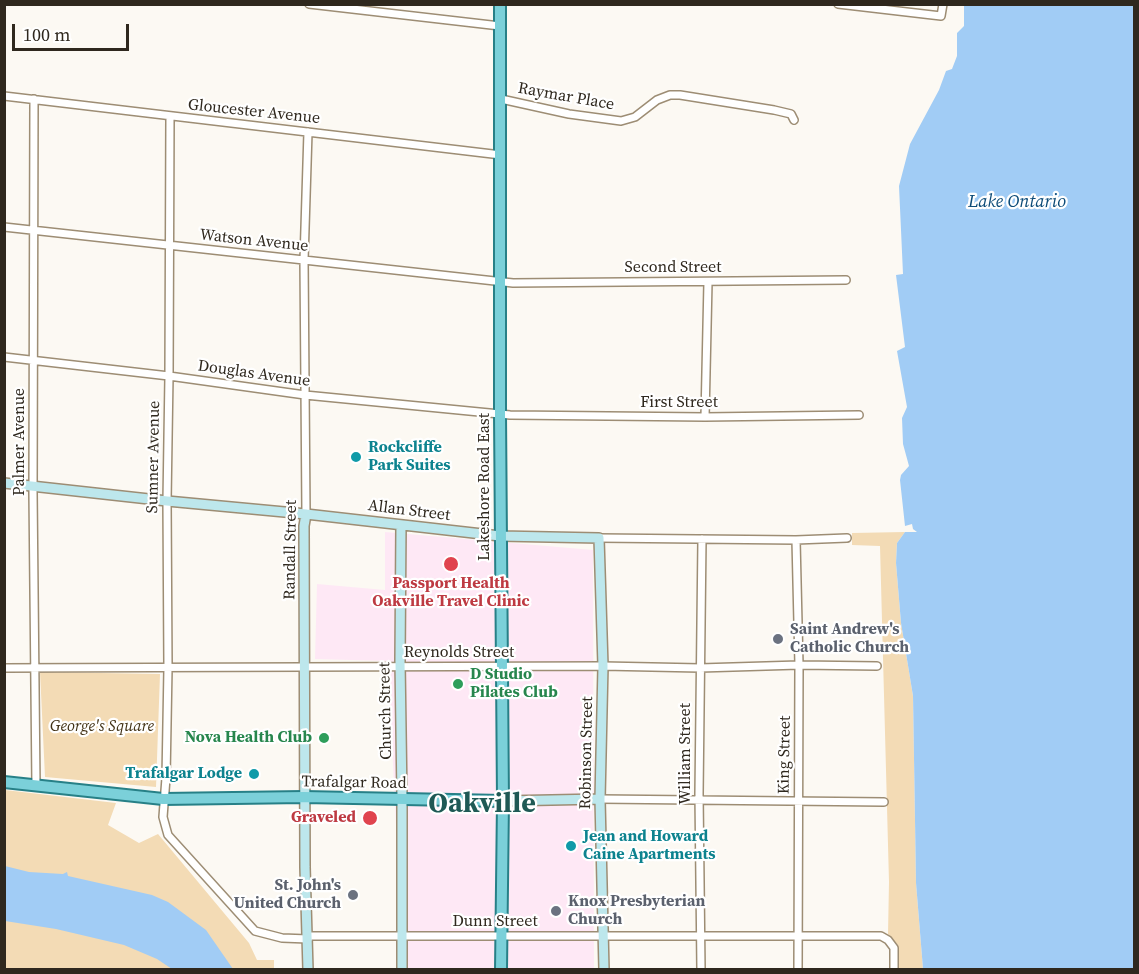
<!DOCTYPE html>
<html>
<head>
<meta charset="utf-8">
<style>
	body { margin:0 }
	#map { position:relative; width:1139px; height:974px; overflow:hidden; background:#fcf9f3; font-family:"Source Serif 4",serif }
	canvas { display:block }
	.frame { position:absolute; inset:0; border:6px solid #2f281e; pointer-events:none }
	.scale { position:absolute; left:12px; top:24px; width:117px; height:27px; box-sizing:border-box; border:3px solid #2f281e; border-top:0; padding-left:8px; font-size:18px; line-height:21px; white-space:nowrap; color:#2f281e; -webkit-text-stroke:4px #fff; paint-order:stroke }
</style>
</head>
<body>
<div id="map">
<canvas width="1139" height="974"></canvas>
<div class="frame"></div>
<div class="scale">100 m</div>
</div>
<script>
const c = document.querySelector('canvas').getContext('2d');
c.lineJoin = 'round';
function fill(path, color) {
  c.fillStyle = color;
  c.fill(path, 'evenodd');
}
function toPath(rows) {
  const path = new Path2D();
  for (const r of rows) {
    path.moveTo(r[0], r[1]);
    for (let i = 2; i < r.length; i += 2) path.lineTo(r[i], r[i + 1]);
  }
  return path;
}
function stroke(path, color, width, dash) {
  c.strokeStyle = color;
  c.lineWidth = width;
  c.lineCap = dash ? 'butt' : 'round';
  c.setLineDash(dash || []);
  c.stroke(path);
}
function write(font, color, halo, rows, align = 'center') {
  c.font = font + ' "Source Serif 4",serif';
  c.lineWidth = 4.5;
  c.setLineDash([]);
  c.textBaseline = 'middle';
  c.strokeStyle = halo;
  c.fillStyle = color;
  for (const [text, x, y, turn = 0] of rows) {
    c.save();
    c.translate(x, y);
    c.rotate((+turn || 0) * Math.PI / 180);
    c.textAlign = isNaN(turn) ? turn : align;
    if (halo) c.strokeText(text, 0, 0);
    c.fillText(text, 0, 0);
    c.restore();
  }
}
fill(toPath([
	[385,532,593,550,594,969,403,969,388,661,315,659,317,584,385,590]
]), '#fee8f5');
fill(toPath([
	[905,532,897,543,896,563,901,623,913,696,916,883,923,969,899,969,898,945,888,934,889,882,880,546,852,545,852,533],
	[40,672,160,674,156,787,45,777],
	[5,790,116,803,108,825,139,843,158,834,249,943,257,960,274,960,274,969,5,970]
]), '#f3dbb5');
fill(toPath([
	[964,5,1134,5,1134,969,923,969,916,883,913,696,901,623,896,563,897,543,905,532,917,532,913,529,912,524,905,526,900,480,901,475,909,466,903,444,902,418,907,407,897,351,905,347,896,275,903,274,899,186,910,144,939,90,946,71,952,69,957,56,957,33,964,26],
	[5,866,29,872,63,874,67,872,68,876,152,895,168,902,206,930,233,969,172,969,157,959,124,945,56,929,5,921]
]), '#a1ccf5');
const street = toPath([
	[309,4,500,26],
	[838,4,941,16,943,4],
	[4,96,501,155],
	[34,99,33,492,36,786],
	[501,99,569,114,621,121,635,117,657,100,670,95,680,95,774,110,791,114,794,120],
	[170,116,169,376,167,501,168,668,166,778,163,817,168,835,255,931,282,938,308,939],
	[4,227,513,283,846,280],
	[4,357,169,376,305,395,510,415,705,417,859,415],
	[705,417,708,282],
	[306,514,304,260,308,132],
	[599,538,796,540,847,538],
	[796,540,799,665,798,970],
	[4,668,603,666,700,668,799,665,877,666],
	[600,799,884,802],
	[308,936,881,936,888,940,894,948,894,970],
	[701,970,699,794,702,539]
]);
const secondary = toPath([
	[4,483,167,501,306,514,500,536,599,538,603,666,600,799,604,970],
	[306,514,304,526,305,867,308,970],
	[401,525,400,661,402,798,402,970],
	[503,801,600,799]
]);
const primary = toPath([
	[500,4,500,414,503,801,501,970],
	[4,782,163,799,304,797,503,801]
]);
stroke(street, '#9d8d74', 10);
stroke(secondary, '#9d8d74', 12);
stroke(primary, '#278087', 14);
stroke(street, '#fff', 7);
stroke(secondary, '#bde7ec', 9);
stroke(primary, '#7bd0d9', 10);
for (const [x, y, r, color] of [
	[356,457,6,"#0f9aa8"],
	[451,564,8,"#e0444e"],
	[778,639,6,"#6b7280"],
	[458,684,6,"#2e9e5b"],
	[324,738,6,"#2e9e5b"],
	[254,774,6,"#0f9aa8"],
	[370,818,8,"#e0444e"],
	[571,846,6,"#0f9aa8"],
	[353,895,6,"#6b7280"],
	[556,911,6,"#6b7280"]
]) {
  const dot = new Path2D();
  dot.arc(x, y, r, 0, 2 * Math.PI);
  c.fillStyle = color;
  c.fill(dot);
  stroke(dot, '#fff', 2);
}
write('16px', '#2f281e', '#fff', [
	["Raymar Place",566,97,10],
	["Gloucester Avenue",254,112,6],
	["Watson Avenue",254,241,6],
	["Second Street",673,268],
	["Douglas Avenue",254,374,8],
	["First Street",679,403],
	["Palmer Avenue",20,442,-90],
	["Sumner Avenue",154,457,-89],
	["Lakeshore Road East",485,487,-90],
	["Allan Street",409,511,7],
	["Randall Street",291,550,-89],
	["Reynolds Street",459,653],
	["Church Street",386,711,-91],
	["Robinson Street",587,753,-89],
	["William Street",686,754,-90],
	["King Street",785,755,-89],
	["Trafalgar Road",354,783,1],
	["Dunn Street",495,922]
]);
write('bold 16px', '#0d838f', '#fff', [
	["Rockcliffe",368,448],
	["Park Suites",368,466],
	["Trafalgar Lodge",242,774,"right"],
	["Jean and Howard",583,837],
	["Caine Apartments",583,855]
], 'left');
write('bold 16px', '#be3a42', '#fff', [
	["Passport Health",451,584],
	["Oakville Travel Clinic",451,602],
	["Graveled",356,818,"right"]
]);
write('bold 16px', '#5b616d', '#fff', [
	["Saint Andrew's",790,630],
	["Catholic Church",790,648],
	["St. John's",341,886,"right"],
	["United Church",341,904,"right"],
	["Knox Presbyterian",568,902],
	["Church",568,920]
], 'left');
write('bold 16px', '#27864d', '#fff', [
	["D Studio",470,675],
	["Pilates Club",470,693],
	["Nova Health Club",312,738,"right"]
], 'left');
write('italic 16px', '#403014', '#fff', [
	["George's Square",102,727]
]);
write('italic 18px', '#0c4b78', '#fff', [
	["Lake Ontario",1017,202]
]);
write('bold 28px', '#1f5955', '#fff', [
	["Oakville",482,805]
]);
</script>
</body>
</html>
